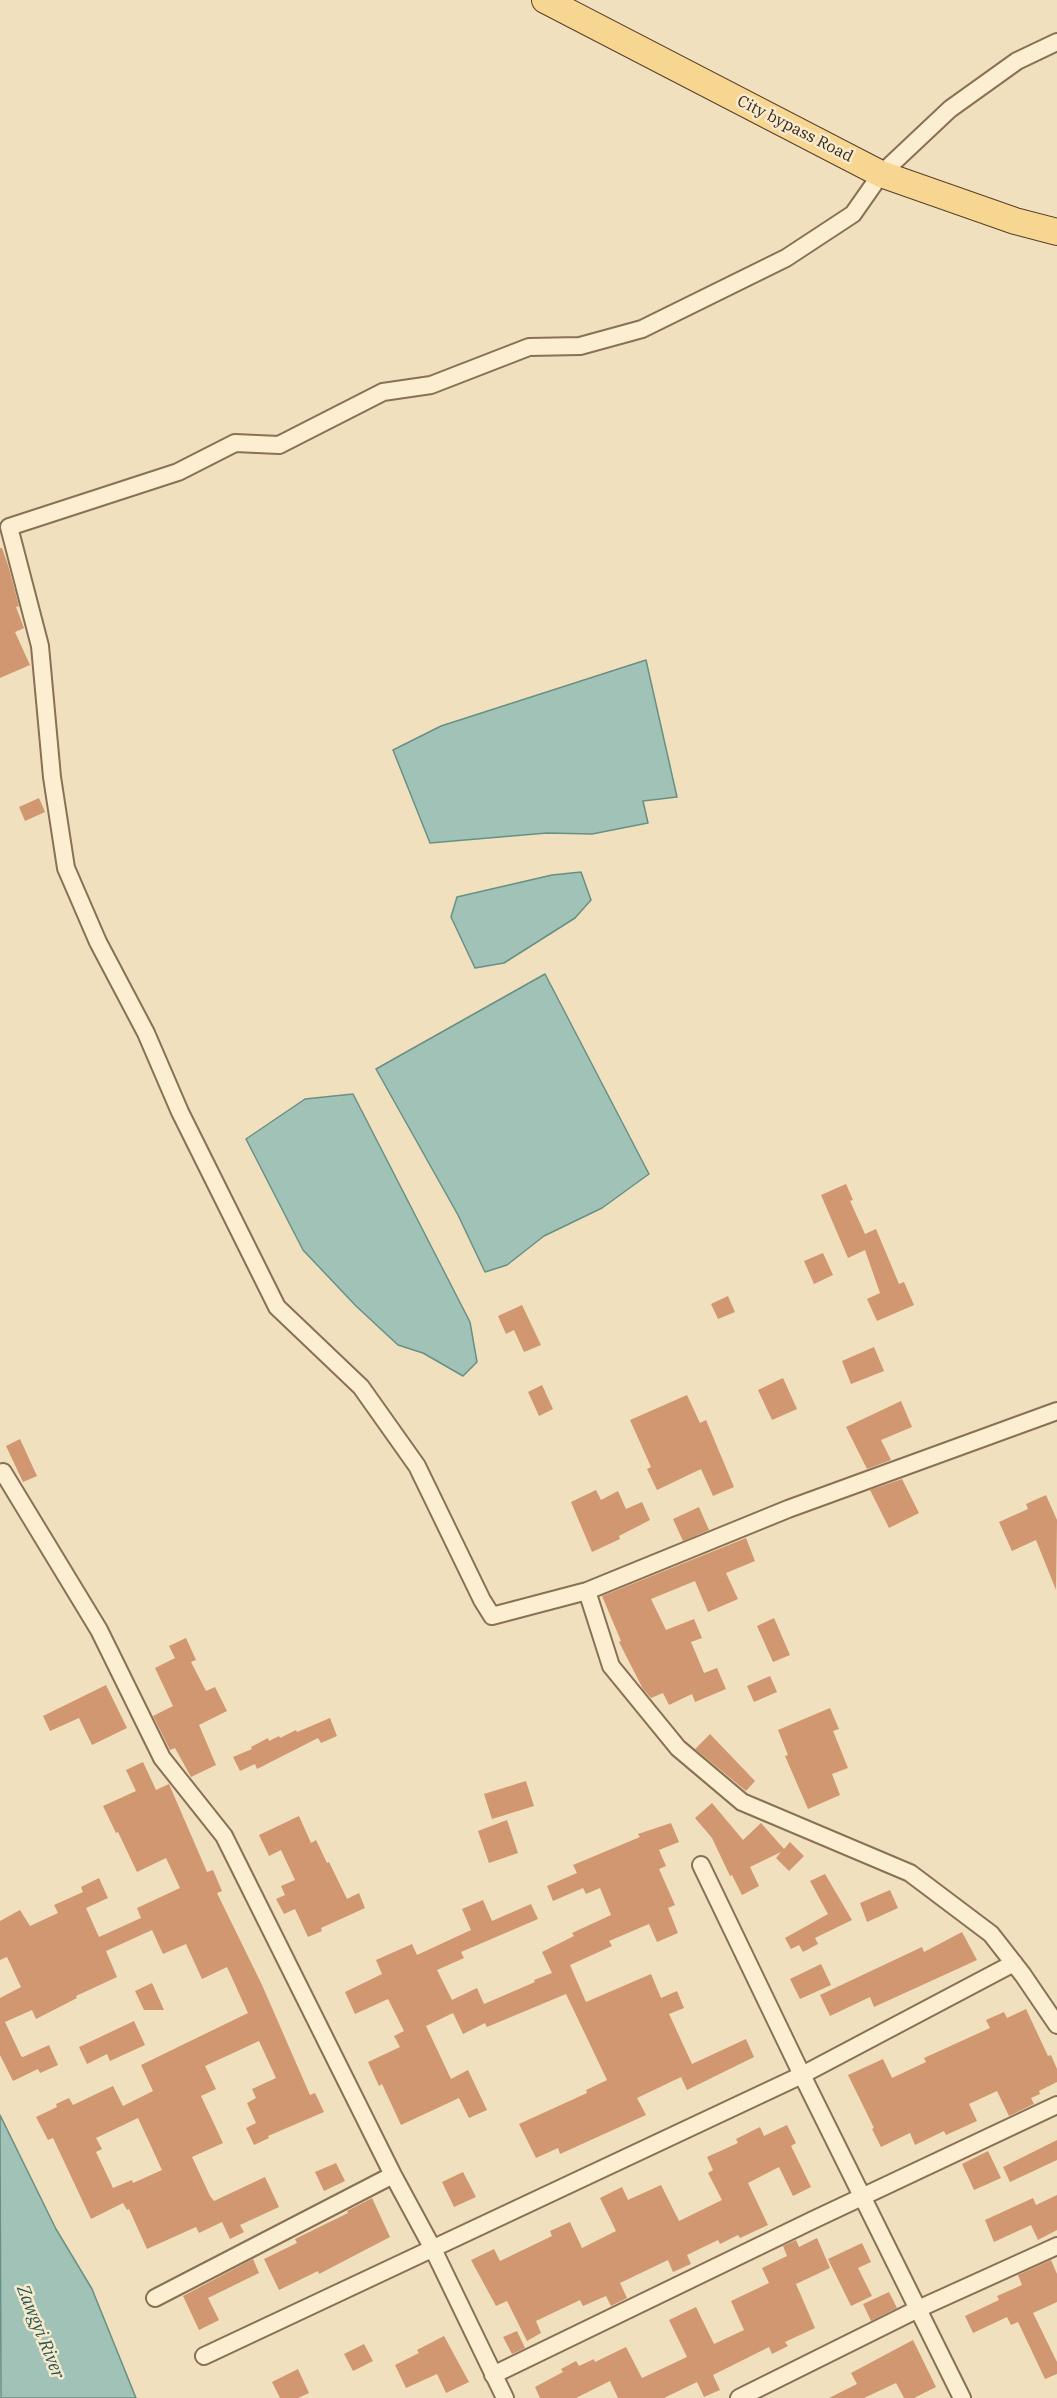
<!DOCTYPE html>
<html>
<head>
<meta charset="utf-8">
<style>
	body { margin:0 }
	canvas { display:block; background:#f1e0bd }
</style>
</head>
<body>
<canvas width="1057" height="2398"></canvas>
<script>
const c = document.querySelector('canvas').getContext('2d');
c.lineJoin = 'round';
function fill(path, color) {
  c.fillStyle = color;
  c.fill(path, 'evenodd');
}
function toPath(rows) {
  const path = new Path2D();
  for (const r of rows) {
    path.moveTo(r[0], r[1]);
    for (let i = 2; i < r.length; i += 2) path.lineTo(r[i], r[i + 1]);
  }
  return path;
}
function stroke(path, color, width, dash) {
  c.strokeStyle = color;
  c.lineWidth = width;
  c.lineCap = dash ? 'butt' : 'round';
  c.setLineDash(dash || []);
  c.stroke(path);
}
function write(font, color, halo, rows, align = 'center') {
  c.font = font + ' "IBM Plex Serif",serif';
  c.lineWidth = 5;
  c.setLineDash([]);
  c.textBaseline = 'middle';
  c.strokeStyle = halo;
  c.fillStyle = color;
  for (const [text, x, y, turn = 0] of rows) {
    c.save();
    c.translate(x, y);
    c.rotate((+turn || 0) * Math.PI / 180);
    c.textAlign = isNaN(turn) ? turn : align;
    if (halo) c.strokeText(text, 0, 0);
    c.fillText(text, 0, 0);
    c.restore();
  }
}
const water = toPath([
	[646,660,677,797,643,801,648,823,592,834,547,833,430,843,393,750,441,726,646,660],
	[581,872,591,900,575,918,504,963,475,968,451,917,457,897,552,875,581,872],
	[545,974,649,1174,602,1208,544,1236,507,1265,485,1272,458,1215,376,1069,545,974],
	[353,1094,470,1322,477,1362,463,1376,423,1353,398,1345,356,1306,303,1250,246,1139,305,1099,353,1094],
	[0,2115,56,2229,92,2289,136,2398,1,2398,0,2115]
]);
fill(water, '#a1c2b7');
stroke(water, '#689085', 1.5);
fill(toPath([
	[0,548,2,548,8,565,19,606,16,607,24,628,15,632,30,665,0,678],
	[39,798,45,812,25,821,19,807],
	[846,1184,853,1200,850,1201,865,1234,876,1229,899,1284,904,1282,914,1305,877,1321,867,1299,880,1293,865,1250,848,1258,821,1195],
	[823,1253,833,1275,814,1284,804,1261],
	[728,1296,735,1312,718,1319,711,1304],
	[522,1305,541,1345,524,1352,514,1330,506,1334,498,1316],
	[874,1347,884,1371,851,1384,842,1361],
	[783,1378,797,1409,772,1420,758,1390],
	[542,1385,553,1409,539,1416,528,1392],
	[687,1395,700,1423,706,1420,734,1487,713,1496,701,1469,657,1490,647,1469,651,1467,630,1420],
	[901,1401,912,1427,881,1440,891,1460,867,1469,846,1427],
	[20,1439,37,1476,23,1482,6,1446],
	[902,1479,919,1513,889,1528,870,1490],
	[596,1490,601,1500,618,1491,626,1509,642,1502,650,1520,619,1536,620,1539,592,1552,571,1502],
	[1046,1495,1057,1520,1056,1590,1036,1540,1012,1551,999,1522,1028,1509,1026,1504],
	[699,1507,709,1530,683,1541,673,1519],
	[746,1538,755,1561,726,1573,738,1599,708,1612,695,1581,651,1599,666,1630,694,1619,702,1638,691,1642,704,1673,717,1668,726,1689,695,1702,692,1694,669,1705,663,1693,651,1698,643,1689,619,1642,621,1641,602,1596],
	[774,1618,790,1655,773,1662,757,1626],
	[186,1638,196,1660,191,1662,206,1691,215,1687,227,1711,199,1725,216,1765,191,1777,175,1748,170,1750,153,1716,173,1706,155,1668,175,1658,169,1646],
	[770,1676,777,1692,754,1702,747,1686],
	[106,1685,127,1728,92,1745,79,1718,50,1731,43,1716],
	[830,1708,839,1729,833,1731,848,1768,832,1774,840,1795,808,1809,785,1756,788,1755,778,1730],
	[330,1718,337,1736,321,1743,318,1738,257,1769,255,1764,240,1771,233,1757,252,1749,251,1747,268,1738,269,1741,279,1736,280,1738,296,1730,297,1732],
	[710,1734,755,1781,746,1791,695,1749],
	[143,1762,156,1790,169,1784,207,1872,213,1870,222,1891,217,1893,262,1985,310,2095,315,2093,324,2112,268,2136,269,2138,254,2145,246,2128,256,2123,247,2103,256,2098,252,2089,276,2078,259,2041,205,2066,216,2089,201,2096,223,2143,192,2157,210,2196,214,2201,265,2177,279,2207,240,2225,244,2232,230,2239,222,2222,199,2233,196,2227,147,2249,129,2209,127,2210,123,2203,91,2219,53,2138,48,2140,36,2117,57,2107,56,2104,69,2098,73,2105,113,2086,123,2106,153,2091,141,2065,248,2013,227,1967,202,1979,186,1944,163,1954,152,1930,106,1951,117,1977,76,1996,77,1998,36,2019,32,2010,5,2022,21,2056,23,2057,49,2045,58,2065,40,2073,38,2069,13,2081,0,2055,0,1998,21,1987,7,1957,0,1960,0,1921,20,1910,30,1926,58,1913,54,1905,83,1892,81,1887,99,1878,108,1898,86,1908,99,1937,141,1918,137,1908,180,1888,166,1858,137,1872,118,1832,116,1833,103,1806,136,1791,126,1770],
	[138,2118,162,2170,133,2183,132,2180,113,2188,96,2152,102,2149,96,2138],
	[526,1781,534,1806,492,1819,484,1794],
	[712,1803,743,1840,761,1823,784,1849,790,1842,804,1856,789,1871,776,1858,781,1852,750,1867,759,1886,742,1895,732,1875,730,1876,712,1838,695,1818],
	[299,1816,311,1843,316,1840,327,1863,329,1862,347,1899,359,1893,365,1908,321,1928,322,1931,308,1937,295,1909,284,1914,276,1899,285,1895,281,1886,295,1880,281,1850,269,1856,259,1835],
	[507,1820,518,1853,489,1863,478,1831],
	[671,1823,679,1842,659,1850,666,1866,659,1869,675,1905,668,1908,678,1933,657,1942,649,1924,609,1941,612,1946,570,1965,586,2002,651,1974,661,1998,677,1991,684,2008,669,2014,692,2064,746,2039,754,2057,687,2090,681,2077,637,2098,646,2115,560,2154,558,2148,536,2158,519,2124,587,2093,586,2090,607,2080,566,1994,487,2027,485,2023,463,2034,453,2013,426,2026,451,2079,468,2070,487,2110,469,2118,459,2098,401,2125,382,2084,379,2086,368,2062,400,2047,394,2036,404,2031,388,1999,355,2014,345,1992,382,1974,376,1960,412,1944,417,1955,471,1930,462,1909,483,1900,492,1921,531,1904,538,1919,461,1952,464,1958,437,1970,452,2000,477,1988,484,2004,535,1982,534,1980,552,1973,542,1952,574,1936,572,1933,611,1915,600,1888,586,1894,583,1888,553,1901,547,1886,577,1873,573,1865,640,1837,638,1834],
	[825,1874,852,1920,815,1938,818,1944,803,1952,799,1945,791,1949,785,1938,828,1914,810,1881],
	[890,1890,898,1908,867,1922,860,1903],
	[962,1932,977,1960,874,2007,870,1997,830,2016,820,1995,922,1947,924,1952],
	[821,1964,831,1985,800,1999,790,1979],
	[152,1983,164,2010,144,2010,135,1991],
	[1026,2009,1048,2056,1051,2055,1057,2069,1057,2082,1039,2091,1040,2094,1031,2098,1034,2104,1009,2116,997,2091,969,2104,977,2121,946,2135,944,2131,915,2145,910,2133,881,2147,872,2129,874,2128,848,2075,883,2059,892,2078,926,2062,924,2058,990,2028,986,2020,1004,2012,1007,2018],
	[134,2021,145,2045,110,2061,107,2054,87,2064,79,2047],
	[787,2125,796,2143,791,2146,811,2187,793,2196,779,2167,748,2183,768,2225,740,2238,738,2235,720,2244,718,2240,687,2255,691,2264,673,2272,668,2260,620,2283,627,2298,611,2306,606,2296,583,2306,580,2300,536,2321,541,2333,527,2341,507,2301,496,2306,471,2260,494,2249,500,2261,552,2236,550,2231,570,2222,582,2248,616,2231,600,2198,622,2187,628,2200,661,2185,679,2221,722,2200,708,2173,713,2170,707,2157,738,2143,736,2139,760,2127,764,2136],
	[1057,2140,1057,2160,1010,2182,1003,2167],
	[988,2151,1001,2178,974,2190,962,2164],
	[336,2163,345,2181,324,2191,315,2172],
	[463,2172,476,2197,454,2207,442,2182],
	[1057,2195,1057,2230,1038,2240,1031,2225,994,2242,985,2220,1033,2198,1036,2205],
	[372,2198,390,2237,319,2274,318,2271,279,2290,264,2259,297,2243,295,2239,348,2213,347,2211],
	[817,2238,830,2268,796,2284,815,2328,785,2342,788,2346,772,2354,769,2347,713,2375,720,2390,704,2397,697,2382,664,2398,618,2398,610,2381,576,2398,540,2398,535,2387,563,2372,561,2369,576,2361,579,2366,594,2359,595,2362,626,2347,642,2378,687,2357,669,2320,696,2307,714,2344,744,2330,731,2301,769,2283,762,2268,787,2256,783,2246,796,2240,799,2247],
	[862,2243,871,2262,858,2268,872,2296,851,2306,828,2259],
	[253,2259,259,2273,208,2298,219,2320,199,2330,183,2296],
	[1051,2260,1057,2274,1057,2302,1033,2313,1057,2362,1057,2374,1045,2379,1018,2322,1011,2325,1007,2317,973,2333,965,2316,999,2300,997,2296,1022,2285,1018,2275],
	[889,2292,897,2308,871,2321,863,2304],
	[517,2331,525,2348,512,2354,503,2337],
	[444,2336,469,2382,446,2393,437,2374,406,2388,395,2365,419,2353,417,2350],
	[913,2340,936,2387,914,2398,904,2398,896,2383,864,2398,829,2398,857,2384,851,2373],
	[364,2344,373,2361,353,2371,344,2354],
	[298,2369,309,2393,298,2398,280,2398,272,2382]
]), '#d19770');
const street = toPath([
	[1057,42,1017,61,950,109,881,174,853,214,786,258,642,329,580,346,529,347,431,385,383,392,279,445,235,443,178,472,9,527,40,646,52,777,66,868,98,942,146,1033,180,1112,277,1307,361,1387,417,1466,482,1600,492,1616,587,1591,788,1509,1057,1411],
	[3,1472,99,1630,162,1758,224,1836,393,2175,433,2249,505,2398],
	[587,1591,611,1666,678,1748,742,1802,910,1873,991,1934,1023,1975,1057,2025],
	[701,1865,802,2075,962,2398],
	[155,2298,393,2175],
	[204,2356,802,2075,1014,1963],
	[493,2375,813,2220,1057,2105],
	[739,2398,918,2309,1057,2246]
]);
const primary = toPath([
	[545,0,881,174,1015,221,1057,232]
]);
stroke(street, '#8a7055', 20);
stroke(primary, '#573e2a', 28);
stroke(street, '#fbeed1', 16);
stroke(primary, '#f7d691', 26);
write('16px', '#38281b', '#f8ebcd', [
	["City bypass Road",795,129,27]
]);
write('italic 18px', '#295955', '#f8ebcd', [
	["Zawgyi River",40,2332,68]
]);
</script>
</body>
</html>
